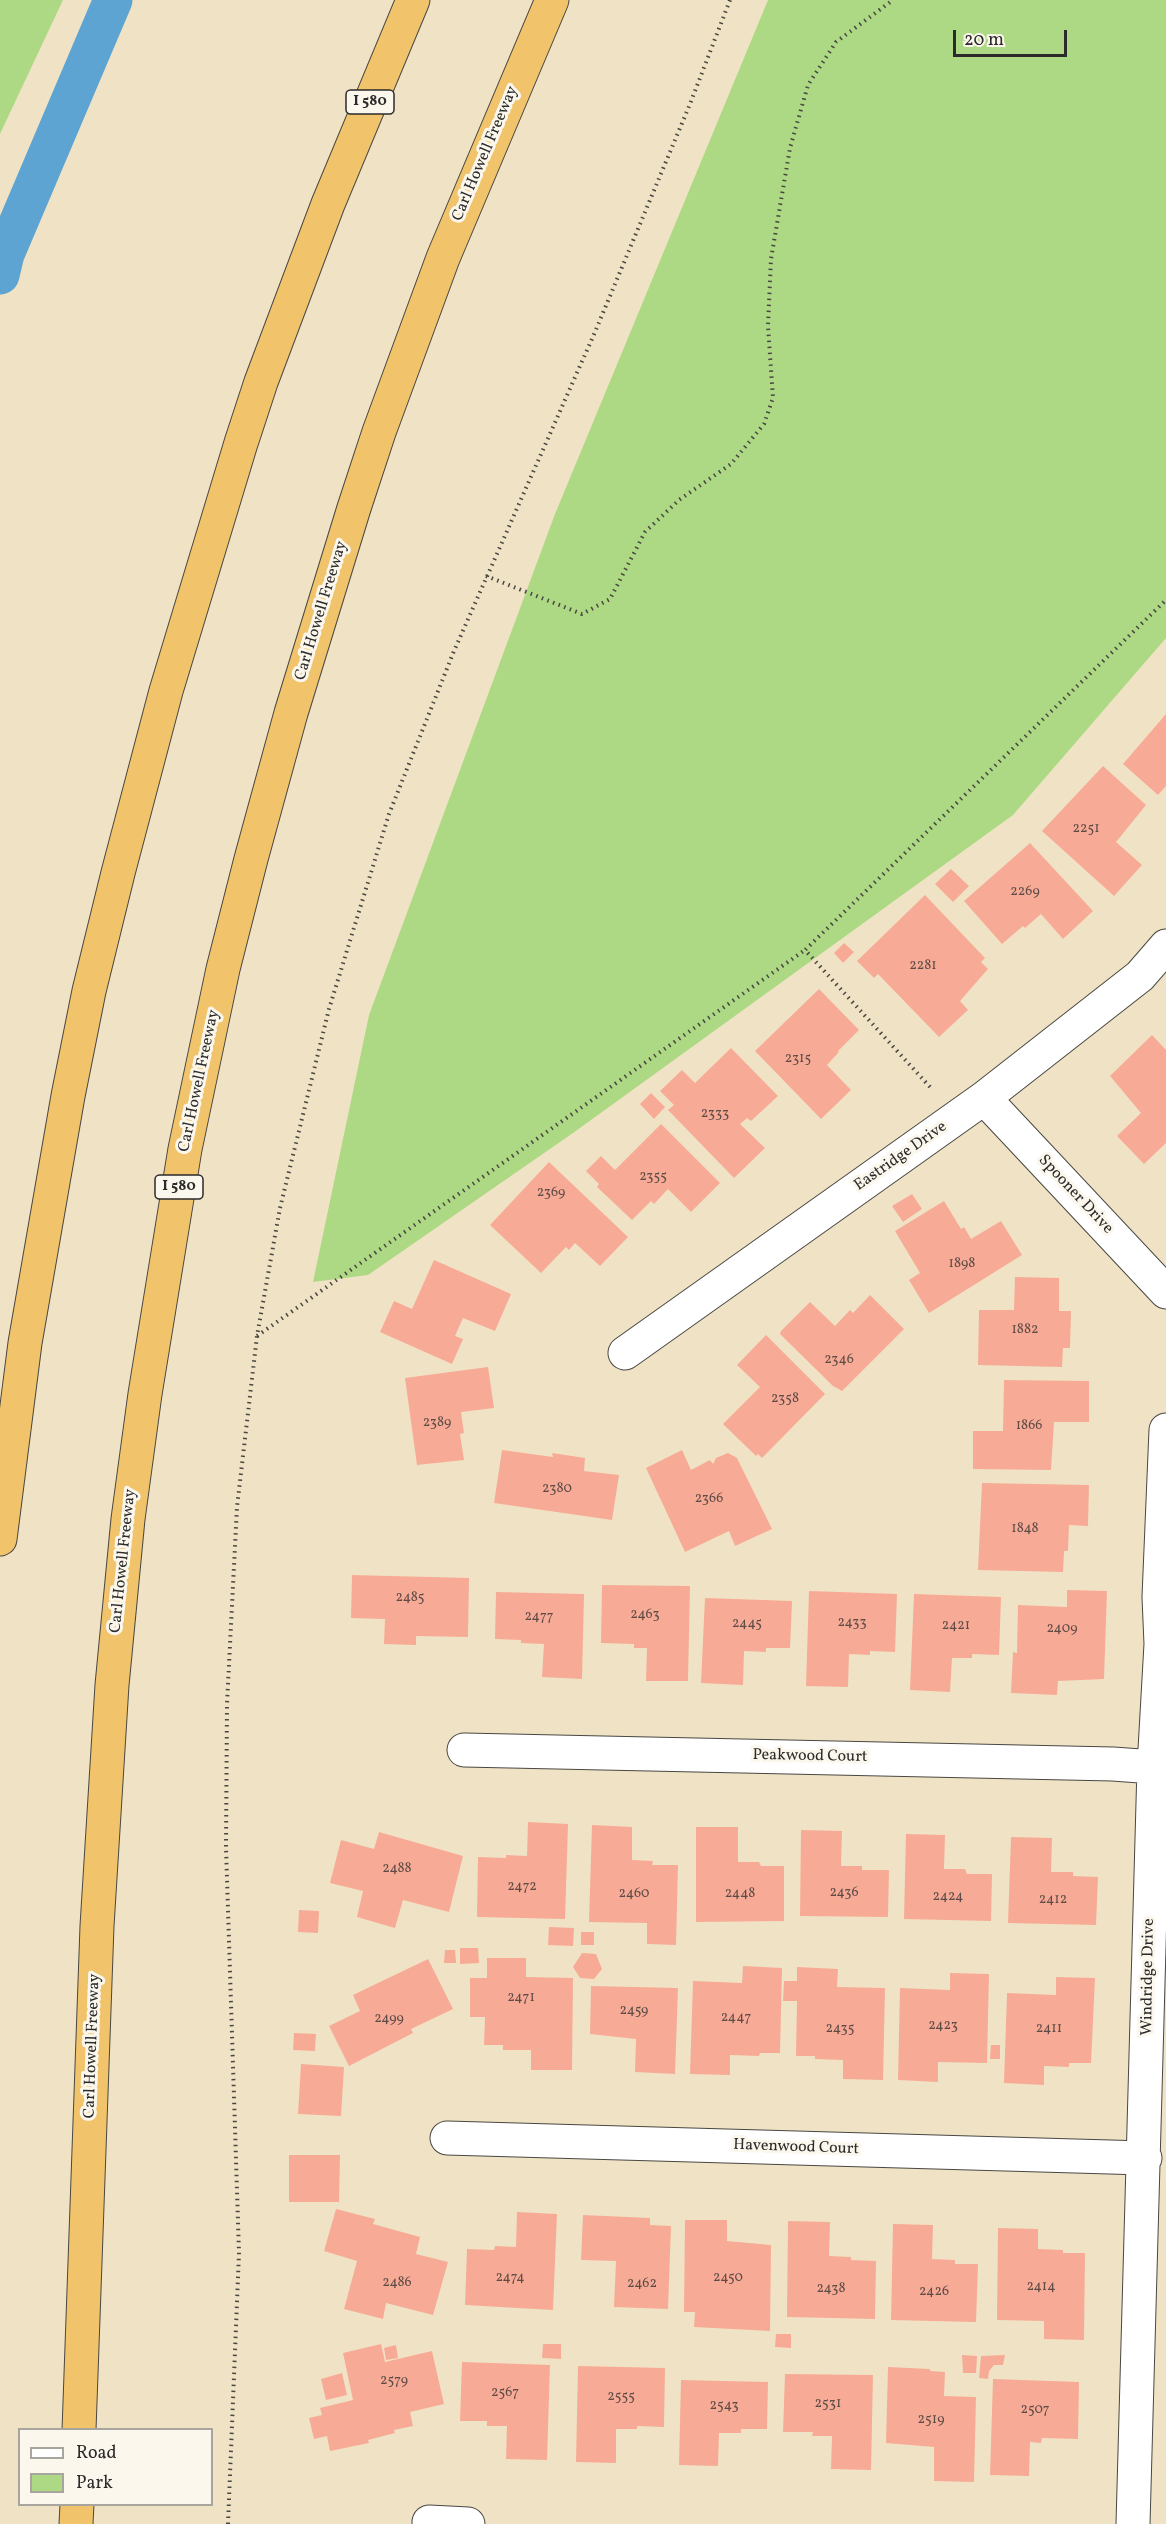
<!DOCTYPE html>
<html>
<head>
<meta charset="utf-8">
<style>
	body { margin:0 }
	#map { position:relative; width:1166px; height:2524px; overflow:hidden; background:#f0e3c5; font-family:Vollkorn,serif }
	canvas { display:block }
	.legend { position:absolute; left:18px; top:2428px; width:195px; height:78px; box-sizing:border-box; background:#fbf7ec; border:2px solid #a8a59f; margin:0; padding:8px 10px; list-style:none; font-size:18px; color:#2b2b2b }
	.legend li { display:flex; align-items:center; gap:12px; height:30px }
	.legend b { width:30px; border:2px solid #a8a59f }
	.scale { position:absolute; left:953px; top:30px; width:114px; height:27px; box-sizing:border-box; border:3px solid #2b2b2b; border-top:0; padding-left:8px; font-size:18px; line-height:21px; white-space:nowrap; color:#2b2b2b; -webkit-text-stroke:4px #fbf7ec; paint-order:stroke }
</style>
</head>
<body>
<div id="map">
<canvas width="1166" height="2524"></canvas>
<ul class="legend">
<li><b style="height:8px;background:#fff"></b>Road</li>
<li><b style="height:16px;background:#aed984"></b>Park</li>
</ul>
<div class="scale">20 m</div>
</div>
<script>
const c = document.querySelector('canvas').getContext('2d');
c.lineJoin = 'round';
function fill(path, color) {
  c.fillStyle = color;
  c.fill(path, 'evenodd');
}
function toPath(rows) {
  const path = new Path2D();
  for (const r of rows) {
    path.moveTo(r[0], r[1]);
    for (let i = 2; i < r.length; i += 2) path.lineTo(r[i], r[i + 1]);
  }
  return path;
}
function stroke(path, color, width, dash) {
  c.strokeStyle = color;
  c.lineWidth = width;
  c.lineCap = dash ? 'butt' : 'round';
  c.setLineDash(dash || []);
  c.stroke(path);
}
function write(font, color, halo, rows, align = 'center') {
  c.font = font + ' Vollkorn,serif';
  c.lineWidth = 6;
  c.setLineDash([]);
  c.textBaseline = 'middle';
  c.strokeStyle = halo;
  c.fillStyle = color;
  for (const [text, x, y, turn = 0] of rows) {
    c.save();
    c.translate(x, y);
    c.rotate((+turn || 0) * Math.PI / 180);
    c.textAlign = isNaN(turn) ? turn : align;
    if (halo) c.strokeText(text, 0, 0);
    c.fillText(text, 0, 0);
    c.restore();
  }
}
fill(toPath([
	[0,0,63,0,0,134],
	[768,0,1166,0,1166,638,1013,815,573,1133,368,1275,313,1282,369,1015,555,514]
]), '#aed984');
stroke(toPath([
	[0,275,5,254,113,0]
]), '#5da4d3', 39);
fill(toPath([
	[1166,714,1166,786,1158,795,1123,764],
	[1103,766,1146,805,1116,842,1142,865,1114,896,1042,831],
	[1030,843,1093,911,1063,939,1041,914,1025,928,1023,926,1002,944,964,901],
	[951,869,969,886,953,902,935,884],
	[925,895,985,958,981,962,988,969,960,1001,968,1010,939,1037,878,974,874,978,857,961],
	[844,943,854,952,843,963,834,953],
	[819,989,859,1030,838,1051,839,1052,827,1065,851,1090,821,1119,755,1051],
	[1152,1035,1166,1050,1166,1143,1144,1164,1117,1136,1141,1113,1110,1076],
	[731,1048,778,1096,751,1121,747,1118,740,1124,765,1148,734,1178,668,1110,674,1105,660,1091,682,1070,695,1083],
	[651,1093,665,1107,654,1119,640,1104],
	[661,1124,720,1183,691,1212,668,1189,654,1204,651,1201,632,1220,597,1187,599,1184,586,1171,601,1156,615,1170],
	[549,1162,628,1237,600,1266,575,1243,569,1250,566,1247,541,1273,490,1225],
	[912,1194,922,1209,903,1222,892,1206],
	[944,1201,961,1229,964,1227,971,1239,1001,1221,1022,1255,929,1313,909,1280,920,1273,895,1231],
	[434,1260,511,1294,495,1331,463,1318,455,1336,463,1339,452,1364,380,1332,394,1301,412,1309],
	[1015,1277,1059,1278,1059,1311,1071,1311,1070,1348,1063,1348,1062,1367,978,1365,979,1310,1014,1310],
	[870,1295,904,1329,842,1391,833,1386,780,1334,781,1331,810,1302,835,1326,850,1310,853,1313],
	[766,1335,825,1394,762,1458,758,1454,756,1456,723,1424,760,1387,737,1365],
	[488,1367,494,1408,461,1412,464,1433,460,1434,464,1460,417,1465,405,1378],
	[1004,1380,1089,1381,1089,1422,1054,1422,1051,1470,973,1469,973,1431,1003,1431],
	[502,1450,553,1457,552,1453,585,1458,584,1471,619,1475,612,1520,494,1503],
	[682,1450,691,1470,710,1460,713,1464,716,1458,728,1453,737,1458,772,1529,735,1546,729,1531,685,1552,646,1468],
	[982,1483,1089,1485,1088,1526,1069,1525,1068,1551,1064,1551,1063,1572,978,1570],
	[352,1575,469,1578,468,1637,416,1636,416,1645,384,1644,385,1619,351,1618],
	[602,1585,690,1586,688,1681,646,1681,647,1648,634,1648,634,1644,601,1643],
	[1067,1590,1107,1591,1104,1679,1058,1681,1057,1695,1011,1693,1013,1652,1017,1653,1018,1605,1067,1607],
	[809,1591,897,1594,895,1652,870,1651,870,1655,849,1654,848,1687,806,1686],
	[496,1592,584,1594,582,1679,542,1677,544,1644,521,1643,521,1640,495,1639],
	[914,1594,1001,1597,999,1655,972,1654,972,1658,952,1658,950,1692,910,1690],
	[705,1598,792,1601,790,1648,766,1648,766,1652,744,1651,743,1685,701,1683],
	[528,1822,568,1824,565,1919,477,1917,478,1857,506,1858,506,1855,527,1856],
	[592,1825,632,1827,632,1860,653,1861,652,1865,678,1865,676,1945,647,1944,647,1923,589,1922],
	[696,1827,738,1827,738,1862,759,1862,761,1866,784,1866,784,1921,696,1922],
	[801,1830,842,1831,841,1866,862,1866,862,1870,889,1870,888,1917,800,1916],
	[379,1832,463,1856,449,1912,403,1900,395,1928,357,1917,363,1891,330,1883,341,1840,374,1849],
	[906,1834,945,1835,944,1869,965,1869,967,1874,992,1874,991,1921,904,1919],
	[1011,1837,1052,1838,1051,1872,1073,1872,1073,1876,1098,1877,1096,1925,1008,1923],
	[299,1910,319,1911,318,1933,298,1932],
	[549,1927,574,1928,573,1946,548,1945],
	[581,1932,594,1932,594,1945,581,1945],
	[460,1948,478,1948,479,1963,460,1964],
	[445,1950,455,1950,456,1963,444,1963],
	[582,1953,596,1954,602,1969,594,1979,580,1978,573,1967],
	[487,1958,526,1958,526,1977,573,1978,572,2070,531,2070,531,2050,503,2050,503,2045,484,2045,485,2017,470,2017,470,1978,487,1978],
	[428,1959,453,2009,411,2029,413,2033,349,2066,329,2026,360,2011,353,1995],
	[743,1966,782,1968,780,2053,760,2053,759,2056,730,2055,730,2075,690,2074,693,1981,742,1983],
	[797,1967,838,1969,837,1987,885,1988,883,2080,843,2079,843,2060,815,2059,815,2056,796,2056,797,2001,783,2001,784,1981,797,1981],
	[950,1973,989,1974,987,2063,938,2062,938,2082,898,2080,900,1988,950,1990],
	[1056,1977,1095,1978,1091,2063,1069,2063,1069,2067,1044,2066,1044,2085,1004,2083,1007,1993,1056,1995],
	[591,1986,678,1988,675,2074,635,2072,636,2039,590,2034],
	[294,2033,316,2034,315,2051,293,2050],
	[991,2045,1000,2045,1000,2059,990,2059],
	[301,2064,344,2067,341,2116,298,2114],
	[289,2155,340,2155,339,2202,289,2202],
	[336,2209,375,2219,373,2224,420,2237,416,2254,448,2262,433,2315,386,2303,383,2319,344,2309,357,2261,324,2251],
	[517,2212,557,2214,553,2310,465,2305,467,2249,494,2250,495,2246,516,2247],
	[583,2215,650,2218,650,2225,671,2226,668,2309,614,2307,616,2261,581,2260],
	[685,2220,727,2220,727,2241,771,2245,770,2331,694,2327,695,2312,684,2312],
	[788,2221,830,2222,829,2256,851,2257,851,2260,876,2261,875,2319,787,2317],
	[893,2224,933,2225,932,2259,955,2260,955,2264,978,2264,976,2322,891,2320],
	[998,2228,1038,2229,1038,2249,1063,2250,1063,2253,1085,2253,1084,2340,1044,2339,1044,2321,997,2320],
	[776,2334,791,2334,791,2348,775,2347],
	[381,2344,385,2362,432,2351,444,2404,410,2412,413,2426,394,2430,395,2433,368,2440,369,2443,330,2451,327,2436,314,2439,309,2418,322,2415,320,2408,353,2400,343,2353],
	[543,2344,561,2344,561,2359,542,2358],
	[396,2345,398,2358,386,2360,384,2348],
	[962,2355,977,2356,976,2373,963,2373],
	[1005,2355,1003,2365,994,2365,989,2371,988,2379,979,2378,981,2356],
	[462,2362,550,2365,547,2460,506,2459,507,2426,487,2426,487,2421,460,2421],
	[578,2366,665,2368,664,2427,637,2426,637,2429,616,2429,616,2463,576,2462],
	[888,2367,930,2369,930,2371,945,2372,944,2396,976,2397,974,2482,934,2481,934,2447,886,2443],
	[342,2373,347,2395,326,2400,321,2379],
	[785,2374,873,2375,871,2470,831,2469,832,2436,812,2436,813,2432,783,2432],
	[993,2379,1079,2382,1078,2439,1042,2438,1041,2443,1030,2442,1029,2476,990,2475],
	[681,2380,768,2382,767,2429,741,2429,741,2433,719,2433,718,2466,679,2465]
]), '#f7ab96');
const minor = toPath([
	[984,1098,1166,1292],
	[625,1353,984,1098,1140,976,1166,946],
	[464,1750,1113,1764,1154,1767],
	[447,2138,1145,2158],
	[429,2522,468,2524],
	[1133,2524,1154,1767,1161,1644,1159,1597,1166,1430]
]);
const motorway = toPath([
	[0,1539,25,1343,68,1096,89,991,118,873,166,691,241,443,261,382,328,204,413,0],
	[79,2430,97,1926,112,1685,128,1519,145,1394,185,1149,223,969,251,859,291,713,354,508,379,432,443,258,552,0],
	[76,2524,77,2504]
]);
stroke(minor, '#494742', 35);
stroke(motorway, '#494742', 35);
stroke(toPath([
	[486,576,582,614,610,599,645,532,679,500,731,464,764,424,773,398,768,326,771,259,790,148,808,85,836,42,893,0],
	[930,1087,805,950,1166,600],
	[257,1336,805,950],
	[228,2524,239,2253,226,1847,227,1704,237,1507,257,1336,280,1208,329,1009,389,814,454,651,595,332,690,104,730,0]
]), '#494742', 4, [1.5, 4.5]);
stroke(minor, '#fff', 33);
stroke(motorway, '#f1c36a', 33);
write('14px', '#5e4b46', null, [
	["2251",1086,829],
	["2269",1025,892],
	["2281",923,966],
	["2315",798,1059],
	["2333",715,1114],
	["2355",653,1177],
	["2369",551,1193],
	["1898",962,1264],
	["1882",1025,1330],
	["2346",839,1360],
	["2358",785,1399],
	["2389",437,1423],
	["1866",1029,1426],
	["2380",557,1489],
	["2366",709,1499],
	["1848",1025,1529],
	["2485",410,1598],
	["2463",645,1615],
	["2477",539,1617],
	["2433",852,1623],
	["2445",747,1624],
	["2421",956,1626],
	["2409",1062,1629],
	["2488",397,1869],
	["2472",522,1887],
	["2436",844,1893],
	["2460",634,1894],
	["2448",740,1894],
	["2424",948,1897],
	["2412",1053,1900],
	["2471",521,1998],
	["2459",634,2011],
	["2447",736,2018],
	["2499",389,2019],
	["2423",943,2026],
	["2435",840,2029],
	["2411",1049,2029],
	["2474",510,2278],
	["2450",728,2278],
	["2486",397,2283],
	["2462",642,2284],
	["2414",1041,2287],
	["2438",831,2289],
	["2426",934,2292],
	["2579",394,2381],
	["2567",505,2393],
	["2555",621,2397],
	["2531",828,2404],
	["2543",724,2406],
	["2507",1035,2410],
	["2519",931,2420]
]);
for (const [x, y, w] of [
	[370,102,48],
	[179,1187,48]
]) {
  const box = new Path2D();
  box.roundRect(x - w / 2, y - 12, w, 24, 4.5);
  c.fillStyle = '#fbf7ec';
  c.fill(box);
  stroke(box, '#2b2b2b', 1.5);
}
write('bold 15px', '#2b2b2b', null, [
	["I 580",370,102],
	["I 580",179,1187]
]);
write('16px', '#2b2b2b', '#fbf7ec', [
	["Carl Howell Freeway",486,154,-67],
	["Carl Howell Freeway",322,611,-73],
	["Carl Howell Freeway",200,1081,-78],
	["Eastridge Drive",901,1157,-35],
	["Spooner Drive",1075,1195,47],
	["Carl Howell Freeway",124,1561,-84],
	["Peakwood Court",810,1757,1],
	["Windridge Drive",1149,1977,-89],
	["Carl Howell Freeway",93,2046,-88],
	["Havenwood Court",796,2148,2]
]);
</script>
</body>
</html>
